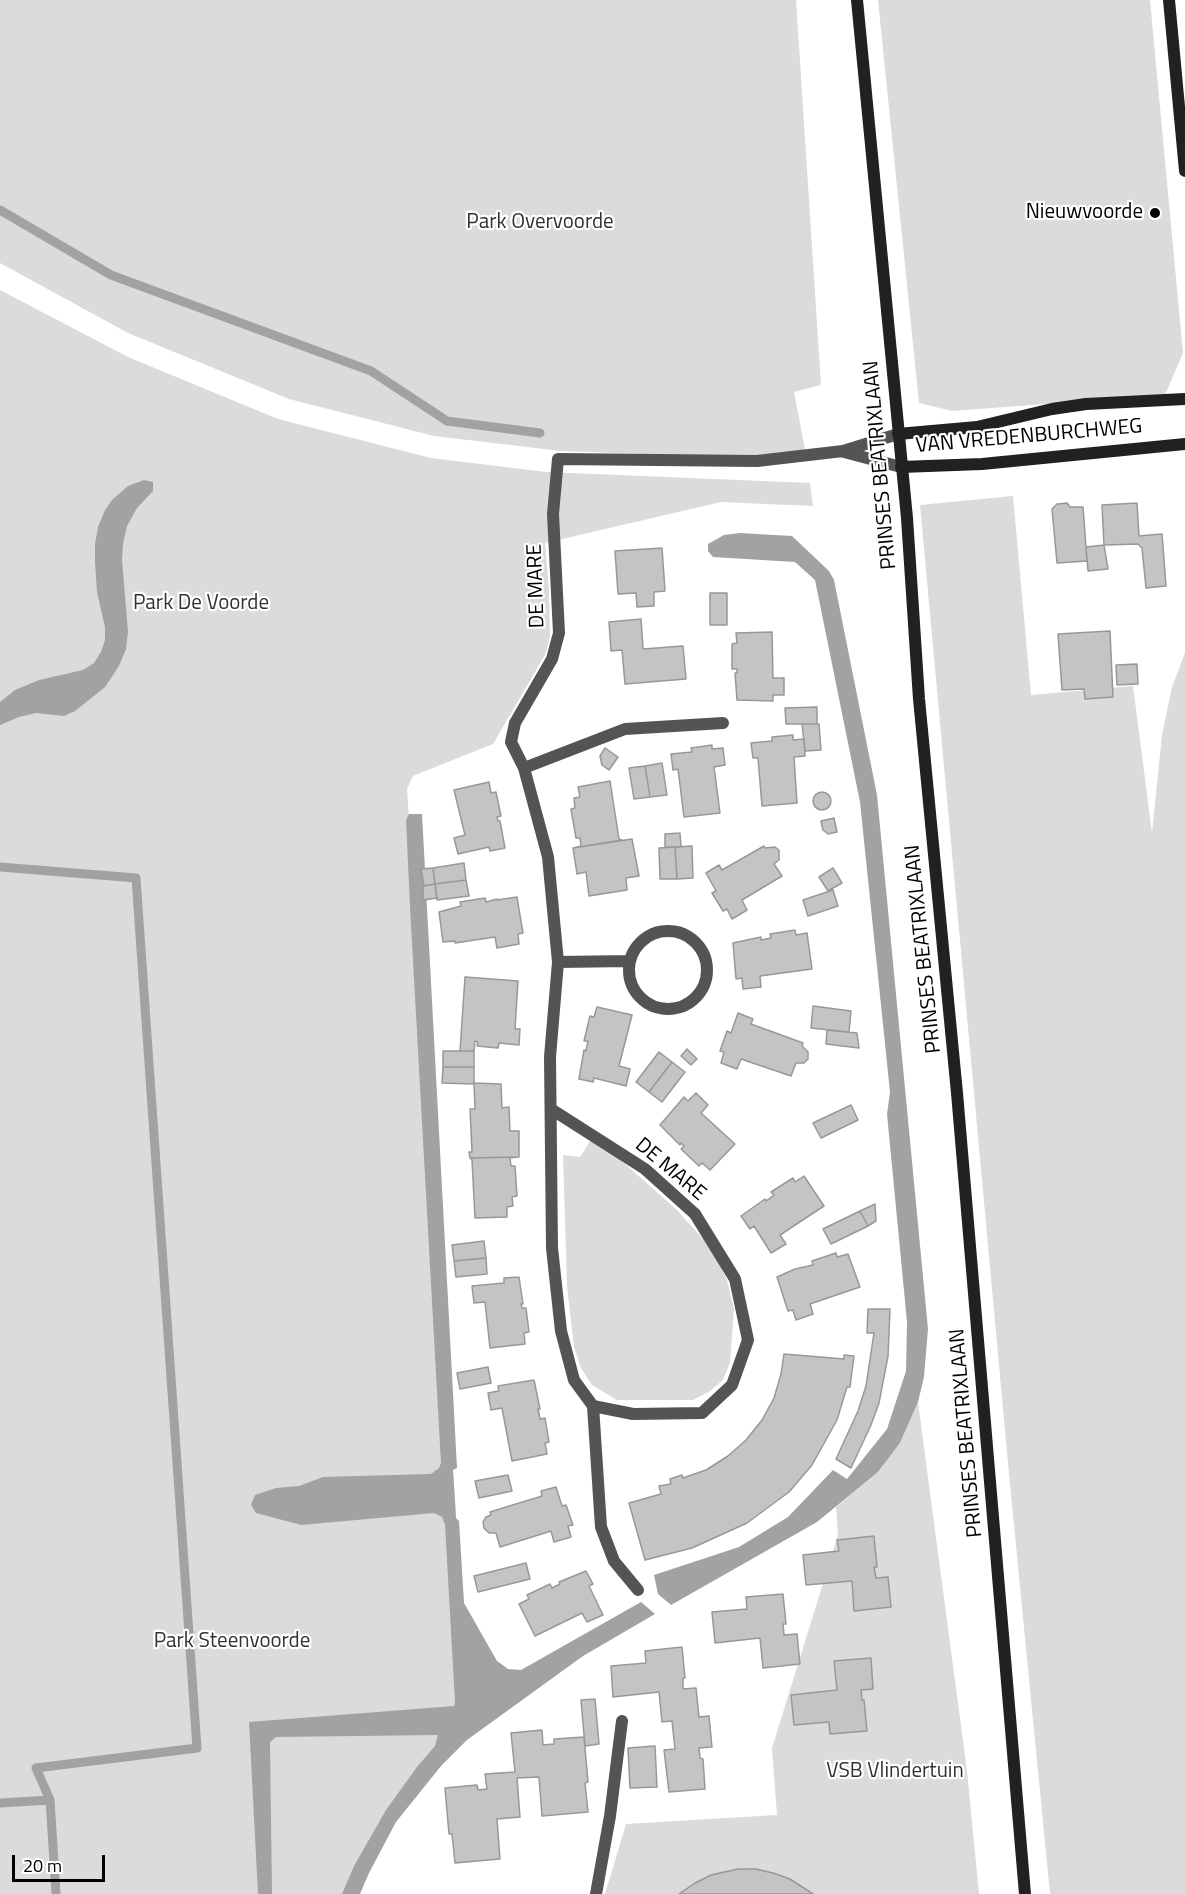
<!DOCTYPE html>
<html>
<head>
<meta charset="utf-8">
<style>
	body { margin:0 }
	#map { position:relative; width:1185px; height:1894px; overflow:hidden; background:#fff; font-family:"Titillium Web",sans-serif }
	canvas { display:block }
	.scale { position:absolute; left:12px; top:1855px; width:93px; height:27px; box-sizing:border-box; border:3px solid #000; border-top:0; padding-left:8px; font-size:18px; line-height:21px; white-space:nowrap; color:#000; -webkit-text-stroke:4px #fff; paint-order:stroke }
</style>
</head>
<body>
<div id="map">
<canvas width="1185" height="1894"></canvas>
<div class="scale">20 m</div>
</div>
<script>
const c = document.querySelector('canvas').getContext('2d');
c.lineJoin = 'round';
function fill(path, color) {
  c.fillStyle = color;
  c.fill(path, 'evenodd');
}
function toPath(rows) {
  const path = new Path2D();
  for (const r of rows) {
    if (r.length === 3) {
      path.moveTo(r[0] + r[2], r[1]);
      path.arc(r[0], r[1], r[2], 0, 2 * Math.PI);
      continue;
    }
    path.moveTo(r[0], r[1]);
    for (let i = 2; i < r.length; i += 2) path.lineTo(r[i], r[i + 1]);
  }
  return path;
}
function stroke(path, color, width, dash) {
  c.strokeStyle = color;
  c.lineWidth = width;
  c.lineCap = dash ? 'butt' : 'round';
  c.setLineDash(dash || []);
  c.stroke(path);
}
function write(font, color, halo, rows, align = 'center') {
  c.font = font + ' "Titillium Web",sans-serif';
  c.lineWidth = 4.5;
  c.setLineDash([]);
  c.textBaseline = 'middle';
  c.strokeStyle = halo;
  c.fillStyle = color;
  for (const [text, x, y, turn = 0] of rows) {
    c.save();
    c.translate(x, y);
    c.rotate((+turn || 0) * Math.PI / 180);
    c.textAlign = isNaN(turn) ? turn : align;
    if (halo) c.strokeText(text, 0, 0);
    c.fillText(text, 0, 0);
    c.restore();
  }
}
fill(toPath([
	[0,0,796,0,821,385,794,392,807,460,561,451,434,436,289,399,128,333,0,263],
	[878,0,1150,0,1183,353,1165,395,952,411,919,403],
	[0,290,128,357,278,419,431,458,546,472,810,483,813,506,721,502,545,543,549,590,550,637,545,655,493,744,413,776,407,789,469,1708,363,1866,353,1894,0,1894],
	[1013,496,1031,695,1133,686,1152,833,1162,735,1172,687,1185,653,1185,1894,1050,1894,1009,1474,920,505],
	[592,1138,616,1156,677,1210,713,1250,727,1280,734,1309,730,1363,723,1380,710,1391,693,1400,617,1400,592,1385,581,1368,574,1347,567,1286,563,1155,580,1157],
	[918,1402,967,1771,979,1894,605,1894,626,1824,777,1815,772,1748,838,1535,836,1507,878,1472,900,1443]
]), '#dbdbdb');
fill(toPath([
	[144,480,153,482,153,491,137,508,127,526,123,544,122,560,128,632,126,649,119,666,105,687,75,711,64,716,36,713,19,717,0,725,0,702,15,690,39,680,83,670,94,663,101,652,105,640,105,627,97,592,95,563,95,544,98,527,105,510,112,500,128,486],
	[740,533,792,536,829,571,834,580,877,795,928,1329,924,1377,918,1402,900,1443,878,1472,817,1522,671,1605,658,1594,654,1575,739,1547,788,1517,833,1470,847,1479,887,1429,906,1371,907,1322,887,1114,890,1092,860,802,815,580,795,562,713,557,708,551,708,544,724,535],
	[409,814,422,814,457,1468,453,1470,456,1518,459,1521,464,1603,497,1661,508,1669,521,1670,641,1602,655,1614,583,1656,467,1740,441,1766,396,1822,369,1873,360,1894,342,1894,354,1866,386,1810,417,1767,435,1746,438,1735,276,1737,270,1742,272,1894,258,1894,249,1722,454,1706,455,1703,445,1525,442,1517,434,1513,301,1525,256,1513,251,1505,255,1495,276,1488,299,1486,323,1477,431,1474,439,1468,441,1463,410,907,406,820]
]), '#a2a2a2');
stroke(toPath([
	[0,210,111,275,371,371,447,421,540,433],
	[0,867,136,878,197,1748,36,1768,50,1800],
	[0,1803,50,1800,56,1894]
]), '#a2a2a2', 9);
const building = toPath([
	[1067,503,1070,507,1083,507,1087,561,1057,563,1052,509,1057,504,1067,503],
	[1137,503,1139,536,1162,534,1166,586,1146,588,1142,548,1138,544,1104,545,1102,505,1137,503],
	[1104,545,1108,569,1088,571,1086,547,1104,545],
	[662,548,665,591,654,592,654,606,637,607,636,593,618,594,615,551,662,548],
	[710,593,727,593,727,625,710,625,710,593],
	[641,619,643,649,683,646,686,679,625,684,622,650,611,651,609,622,641,619],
	[1110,631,1113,697,1085,699,1084,689,1062,690,1058,634,1110,631],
	[772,632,773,678,784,678,784,695,773,695,773,701,737,700,735,673,737,673,737,669,732,669,732,644,737,643,736,633,772,632],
	[1137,664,1138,684,1117,685,1116,665,1137,664],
	[817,707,817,724,786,724,785,708,817,707],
	[802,724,819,724,821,750,805,751,802,724],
	[793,735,793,740,804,739,805,756,794,757,797,803,762,806,758,758,753,758,751,743,772,741,772,737,793,735],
	[712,745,712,749,723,748,725,765,714,767,720,813,684,817,678,769,673,770,671,754,692,752,691,748,712,745],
	[605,748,618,757,609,770,602,765,600,756,605,748],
	[662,763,667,795,650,797,645,766,662,763],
	[645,766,650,797,634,799,629,768,645,766],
	[610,781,619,839,622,840,573,848,581,846,580,838,576,838,571,809,575,808,574,798,580,797,578,787,610,781],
	[489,782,491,793,496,792,501,816,497,817,498,821,500,821,505,848,490,851,489,847,458,854,454,838,465,835,454,790,489,782],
	[822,801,9],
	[834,818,837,832,828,834,823,830,821,821,834,818],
	[680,833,681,847,665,847,665,834,680,833],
	[632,839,639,876,626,878,627,890,589,896,586,872,577,874,573,848,632,839],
	[692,846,693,878,677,879,675,847,692,846],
	[764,846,765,848,775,847,779,850,779,860,774,864,782,876,742,900,747,910,732,919,727,909,723,911,712,893,716,891,706,873,719,865,722,870,764,846],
	[675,847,677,879,660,879,659,848,675,847],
	[464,863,466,880,435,884,433,868,464,863],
	[433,868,435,884,424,886,421,869,433,868],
	[833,868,842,883,828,891,819,877,833,868],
	[466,880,469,896,437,900,435,884,466,880],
	[435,884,437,898,423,900,423,886,435,884],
	[833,890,838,906,808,916,803,900,833,890],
	[517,897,523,933,518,934,519,944,497,948,495,937,455,943,455,941,443,942,439,912,461,906,460,902,485,898,486,902,497,899,497,900,517,897],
	[795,930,796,935,807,933,812,969,760,976,761,987,743,989,742,978,736,979,733,943,761,937,761,940,771,938,770,934,795,930],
	[465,977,518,981,515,1029,520,1029,519,1045,499,1043,498,1048,477,1046,478,1042,475,1041,474,1051,460,1051,465,977],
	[813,1006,851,1011,849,1032,811,1028,813,1006],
	[597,1007,632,1015,619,1066,630,1069,626,1086,594,1078,593,1082,579,1079,584,1050,586,1051,588,1041,584,1041,590,1016,594,1017,597,1007],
	[738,1013,753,1019,751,1024,803,1043,802,1046,808,1052,808,1059,804,1063,796,1063,791,1076,741,1059,737,1069,721,1063,724,1052,720,1051,727,1031,731,1033,738,1013],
	[827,1030,857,1033,859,1048,826,1044,827,1030],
	[687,1049,697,1059,691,1065,681,1056,687,1049],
	[443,1051,474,1051,474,1067,443,1067,443,1051],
	[659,1052,672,1062,649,1092,636,1082,659,1052],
	[672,1062,685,1072,662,1102,649,1092,672,1062],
	[443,1067,474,1067,474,1084,442,1083,443,1067],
	[474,1083,501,1084,502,1108,509,1107,510,1131,519,1131,519,1157,470,1158,469,1152,472,1152,470,1109,475,1109,474,1083],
	[696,1093,708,1105,701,1113,735,1144,710,1170,702,1163,699,1166,681,1149,684,1146,681,1143,680,1145,660,1125,684,1097,688,1101,696,1093],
	[851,1105,858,1120,821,1138,813,1123,851,1105],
	[519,1157,510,1158,511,1166,515,1166,517,1196,512,1197,513,1206,507,1207,507,1217,475,1218,472,1160,470,1158,519,1157],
	[804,1176,824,1206,780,1235,786,1244,771,1253,754,1226,750,1229,741,1216,765,1199,766,1201,774,1195,771,1192,793,1178,795,1182,804,1176],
	[875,1204,876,1221,868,1226,860,1211,875,1204],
	[860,1211,868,1226,831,1244,823,1229,860,1211],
	[484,1241,486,1258,454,1261,452,1245,484,1241],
	[836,1253,837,1257,848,1254,860,1287,810,1304,813,1314,796,1320,793,1310,788,1311,777,1277,795,1269,813,1265,812,1261,836,1253],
	[486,1258,487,1274,456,1277,454,1261,486,1258],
	[519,1277,523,1304,521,1304,522,1308,526,1308,529,1332,524,1333,525,1344,490,1348,485,1302,474,1303,472,1286,504,1283,504,1278,519,1277],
	[868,1309,890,1309,888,1356,879,1403,871,1425,851,1468,836,1459,858,1411,866,1386,874,1333,867,1333,868,1309],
	[784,1354,844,1359,844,1355,854,1356,850,1387,847,1387,837,1420,812,1465,789,1492,747,1523,692,1548,645,1560,629,1503,661,1494,659,1486,671,1484,670,1479,682,1475,683,1478,706,1470,728,1456,746,1440,762,1420,774,1398,781,1374,784,1354],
	[488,1367,491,1383,460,1389,457,1373,488,1367],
	[534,1380,540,1409,538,1409,540,1419,545,1418,549,1442,545,1443,547,1454,512,1461,502,1408,491,1410,488,1393,499,1391,498,1386,534,1380],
	[508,1475,512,1491,479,1498,475,1481,508,1475],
	[556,1487,562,1506,566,1505,573,1525,568,1526,571,1537,554,1542,551,1531,500,1547,496,1533,489,1533,484,1528,483,1522,486,1517,491,1515,490,1512,542,1496,541,1491,556,1487],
	[874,1536,877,1567,874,1567,876,1578,888,1577,891,1607,854,1611,852,1581,806,1585,803,1555,839,1551,837,1540,874,1536],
	[526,1563,530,1579,478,1592,474,1576,526,1563],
	[586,1571,593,1584,589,1586,603,1615,587,1622,582,1613,535,1636,519,1604,529,1599,527,1595,550,1584,552,1588,560,1584,559,1582,586,1571],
	[783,1594,786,1624,783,1624,784,1635,797,1634,800,1664,763,1668,760,1638,715,1643,712,1612,747,1609,746,1597,783,1594],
	[682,1647,685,1678,683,1678,683,1689,696,1688,699,1717,709,1716,712,1747,699,1748,700,1758,703,1759,705,1789,669,1792,664,1750,675,1749,672,1721,662,1722,659,1692,613,1697,611,1666,646,1663,645,1651,682,1647],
	[871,1658,873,1689,861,1690,862,1700,864,1700,867,1731,830,1734,829,1722,794,1725,791,1695,837,1690,834,1661,871,1658],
	[595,1699,599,1744,585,1746,581,1700,595,1699],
	[542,1730,543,1745,554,1744,554,1739,584,1737,588,1782,585,1783,588,1812,542,1816,539,1777,517,1778,520,1817,497,1819,500,1859,455,1863,452,1834,449,1834,445,1788,477,1785,478,1790,487,1789,485,1774,515,1772,511,1733,542,1730],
	[655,1746,657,1787,630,1788,628,1748,655,1746],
	[738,1869,756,1869,773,1873,790,1879,813,1894,679,1894,695,1883,711,1875,738,1869]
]);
fill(building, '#c4c4c4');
stroke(building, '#989898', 1.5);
stroke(toPath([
	[593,1406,601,1527,614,1561,638,1590],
	[596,1894,610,1816,622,1721]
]), '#545454', 12);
stroke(toPath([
	[844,452,901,467],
	[524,768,625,729,723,723],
	[668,970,39],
	[558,962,629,961],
	[551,1109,645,1169,695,1214,735,1279,748,1340,732,1385,702,1413,633,1414,593,1406,574,1380,561,1331,552,1248,550,1057,558,962,548,857,524,768,511,742,515,723,552,659,559,633,553,514,558,459,757,461,843,451,898,434]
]), '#545454', 12);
stroke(toPath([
	[857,0,907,518,919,699,957,1093,1025,1894],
	[1169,0,1185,171],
	[898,434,977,427,1052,409,1086,404,1185,399],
	[901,467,982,464,1185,444]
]), '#212121', 12);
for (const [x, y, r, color] of [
	[1155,213,6,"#000"]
]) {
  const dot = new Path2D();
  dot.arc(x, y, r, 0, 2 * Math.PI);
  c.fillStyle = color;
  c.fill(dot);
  stroke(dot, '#fff', 2);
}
write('21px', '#000', '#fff', [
	["Nieuwvoorde",1143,213]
], 'right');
write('21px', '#323232', '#fff', [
	["Park Overvoorde",540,223],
	["Park De Voorde",201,604],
	["Park Steenvoorde",232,1642],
	["VSB Vlindertuin",895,1772]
]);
write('21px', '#000', '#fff', [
	["VAN VREDENBURCHWEG",1029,437,-5],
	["PRINSES BEATRIXLAAN",881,465,-95],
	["DE MARE",537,586,-92],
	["PRINSES BEATRIXLAAN",924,949,-96],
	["DE MARE",670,1170,40],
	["PRINSES BEATRIXLAAN",967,1433,-95]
]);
</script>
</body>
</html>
